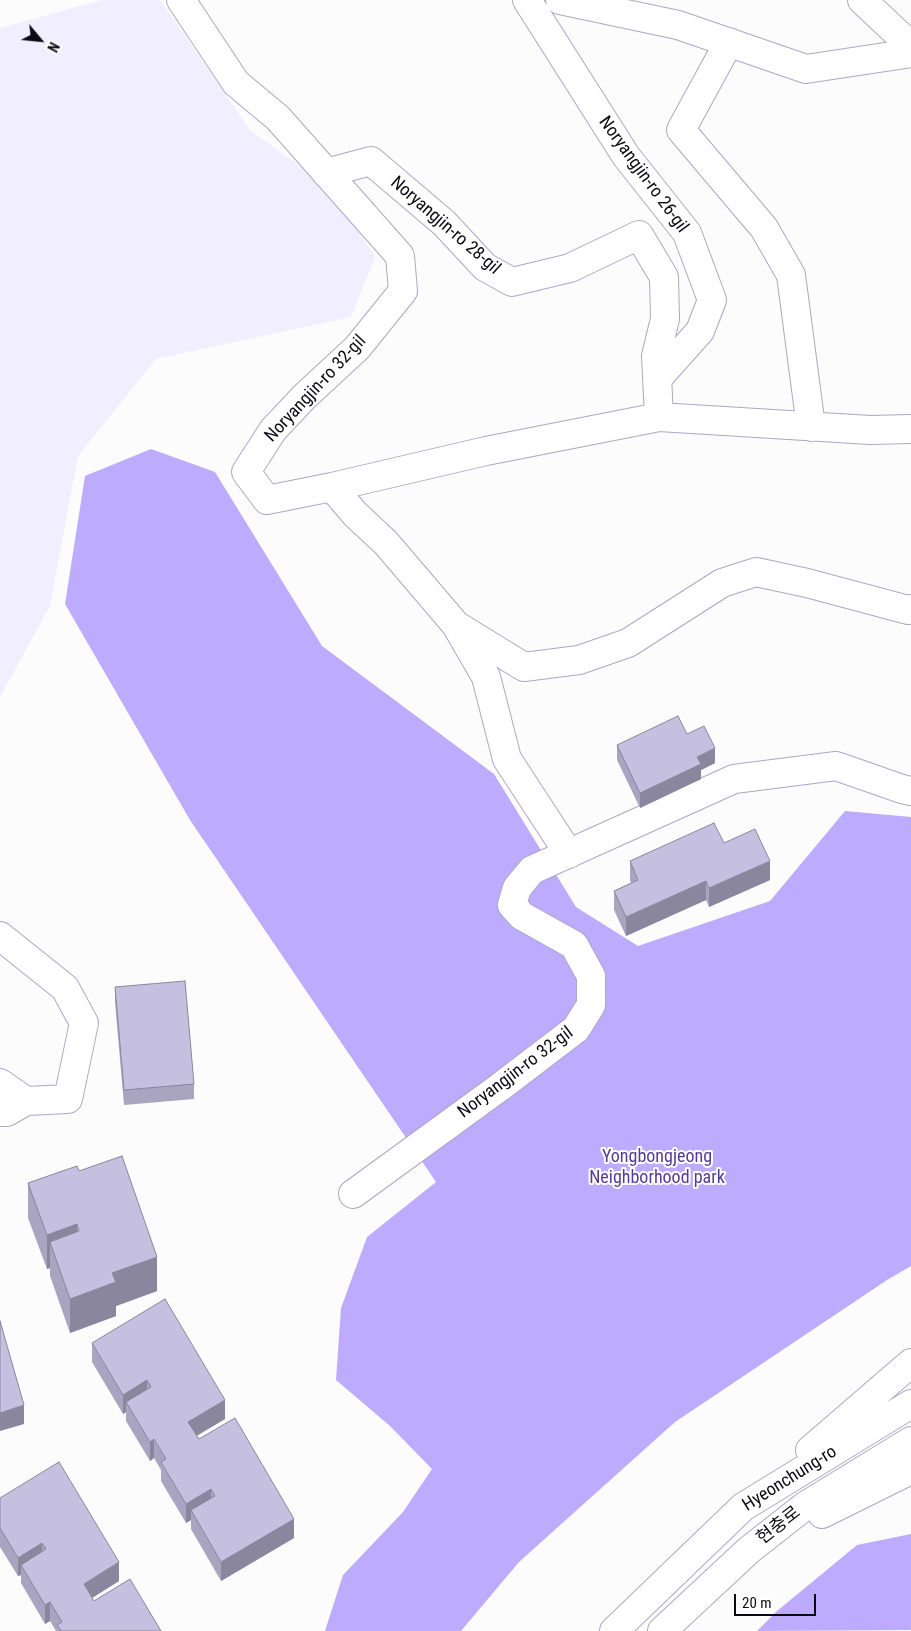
<!DOCTYPE html>
<html>
<head>
<meta charset="utf-8">
<style>
	body { margin:0 }
	#map { position:relative; width:911px; height:1631px; overflow:hidden; background:#fcfcfc; font-family:"Roboto Condensed",sans-serif }
	canvas { display:block }
	.north { position:absolute; left:15px; top:15px; width:50px; height:50px; -webkit-text-stroke:4px #fff; paint-order:stroke; rotate:118deg; font-size:14px; font-weight:700; line-height:20px; text-align:center; color:#0c0a14 }
	.north::after { content:''; display:block; margin:auto; width:18px; height:22px; background:#0c0a14; clip-path:polygon(50% 0,100% 100%,50% 72%,0 100%) }
	.scale { position:absolute; left:734px; top:1594px; width:82px; height:22px; box-sizing:border-box; border:2px solid #0c0a14; border-top:0; padding-left:6px; font-size:15px; line-height:18px; white-space:nowrap; color:#0c0a14; -webkit-text-stroke:4px #fff; paint-order:stroke }
</style>
</head>
<body>
<div id="map">
<canvas width="911" height="1631"></canvas>
<div class="north">N</div>
<div class="scale">20 m</div>
</div>
<script>
const c = document.querySelector('canvas').getContext('2d');
c.lineJoin = 'round';
function fill(path, color) {
  c.fillStyle = color;
  c.fill(path, 'evenodd');
}
function toPath(rows) {
  const path = new Path2D();
  for (const r of rows) {
    path.moveTo(r[0], r[1]);
    for (let i = 2; i < r.length; i += 2) path.lineTo(r[i], r[i + 1]);
  }
  return path;
}
function stroke(path, color, width, dash) {
  c.strokeStyle = color;
  c.lineWidth = width;
  c.lineCap = dash ? 'butt' : 'round';
  c.setLineDash(dash || []);
  c.stroke(path);
}
function write(font, color, halo, rows, align = 'center') {
  c.font = font + ' "Roboto Condensed","Noto Sans KR",sans-serif';
  c.lineWidth = 4;
  c.setLineDash([]);
  c.textBaseline = 'middle';
  c.strokeStyle = halo;
  c.fillStyle = color;
  for (const [text, x, y, turn = 0] of rows) {
    c.save();
    c.translate(x, y);
    c.rotate((+turn || 0) * Math.PI / 180);
    c.textAlign = isNaN(turn) ? turn : align;
    if (halo) c.strokeText(text, 0, 0);
    c.fillText(text, 0, 0);
    c.restore();
  }
}
fill(toPath([
	[102,0,160,0,250,130,331,189,375,257,351,317,156,359,78,456,50,606,0,697,0,28]
]), '#f1efff');
fill(toPath([
	[151,449,215,472,322,646,494,774,576,907,638,946,770,901,845,811,911,817,911,1266,887,1280,675,1422,519,1562,461,1631,325,1631,343,1575,403,1512,432,1469,390,1426,336,1380,341,1308,367,1237,436,1182,190,820,65,604,85,476],
	[911,1534,911,1630,757,1631,777,1611,857,1545]
]), '#bdabfe');
const minor = toPath([
	[181,0,236,83,278,118,400,256,403,291,357,348,304,397,273,430,246,472,267,500,332,487,355,514,386,543,456,625,486,677,507,759,569,854],
	[527,0,626,156,687,233,712,300,700,331,658,378],
	[560,0,678,25,806,69,911,53],
	[862,0,911,46],
	[729,42,681,130,764,228,791,275,811,427],
	[326,173,371,161,444,223,485,267,512,282,570,268,639,235,664,277,665,319,656,356,659,417],
	[332,487,486,451,659,417,870,430,911,429],
	[459,627,524,667,579,660,628,643,722,583,756,572,807,583,908,610,911,609],
	[0,936,65,988,84,1023,68,1099,26,1101,7,1112,0,1112],
	[0,1083,26,1101],
	[353,1194,500,1087,576,1029,591,1005,591,976,574,945,522,916,512,905,517,888,532,870,734,779,836,766,902,789,911,791]
]);
const major = toPath([
	[810,1450,911,1363],
	[822,1514,911,1470],
	[614,1631,743,1507,911,1404],
	[662,1631,749,1550,805,1506,911,1441]
]);
stroke(minor, '#ada7c6', 30);
stroke(major, '#ada7c6', 30);
stroke(minor, '#fff', 28);
stroke(major, '#fff', 28);
fill(toPath([
	[687,734,715,763,701,770,701,779,640,808,617,760,617,745],
	[724,843,770,880,709,907,706,900,626,936,614,910,614,891,631,883,630,880,630,861],
	[115,987,194,1084,194,1099,124,1105,115,1002],
	[79,1171,157,1291,116,1306,116,1316,70,1333,50,1276,50,1268,47,1269,28,1218,28,1183],
	[92,1343,225,1419,197,1435,199,1439,294,1538,221,1581,191,1529,191,1520,186,1523,161,1481,161,1470,154,1458,150,1461,126,1421,126,1412,123,1414,92,1362],
	[0,1498,119,1581,92,1598,94,1601,161,1631,56,1631,50,1621,45,1624,21,1583,21,1575,18,1576,0,1547]
]), '#a9a5c1');
fill(toPath([
	[715,748,715,763,701,770,701,779,640,808,640,793,697,757],
	[770,861,770,880,709,907,709,888],
	[706,881,706,900,626,936,626,917],
	[77,1224,77,1258,50,1242,50,1268,47,1269,47,1235],
	[157,1257,157,1291,116,1306,116,1316,70,1333,70,1299,112,1273],
	[147,1380,147,1399,126,1402,126,1412,123,1414,123,1395],
	[225,1400,225,1419,188,1441,188,1422],
	[24,1405,24,1424,0,1431,0,1413],
	[154,1439,154,1458,150,1461,150,1442],
	[211,1489,211,1508,191,1510,191,1520,186,1523,186,1504],
	[294,1519,294,1538,221,1581,221,1562],
	[42,1543,42,1562,21,1565,21,1575,18,1576,18,1558],
	[119,1562,119,1581,84,1603,84,1584],
	[50,1602,50,1621,45,1624,45,1605]
]), '#8a869d');
const building = toPath([
	[678,716,687,734,704,726,715,748,697,757,701,764,640,793,617,745,678,716],
	[714,823,724,843,755,829,770,861,709,888,706,881,626,917,614,891,638,880,630,861,714,823],
	[185,981,194,1084,124,1090,115,987,185,981],
	[122,1156,157,1257,112,1273,116,1282,70,1299,50,1242,79,1231,77,1224,47,1235,28,1183,77,1166,79,1171,122,1156],
	[165,1299,225,1400,188,1422,199,1439,235,1418,294,1519,221,1562,191,1510,215,1496,211,1489,186,1504,161,1462,166,1459,154,1439,150,1442,126,1402,151,1387,147,1380,123,1395,92,1343,165,1299],
	[0,1321,24,1405,0,1413,0,1321],
	[59,1462,119,1562,84,1584,94,1601,130,1579,161,1631,61,1631,57,1625,62,1622,50,1602,45,1605,21,1565,46,1549,42,1543,18,1558,0,1528,0,1498,59,1462]
]);
fill(building, '#c5c0e0');
stroke(building, '#8a869d', 1);
write('18px', '#0c0a14', '#fff', [
	["Noryangjin-ro 26-gil",643,175,54],
	["Noryangjin-ro 28-gil",445,226,41],
	["Noryangjin-ro 32-gil",316,389,-47],
	["Noryangjin-ro 32-gil",516,1073,-37],
	["Hyeonchung-ro",790,1479,-32],
	["현충로",779,1526,-38]
]);
write('18px', '#563a98', '#fff', [
	["Yongbongjeong",657,1157],
	["Neighborhood park",657,1178]
]);
</script>
</body>
</html>
